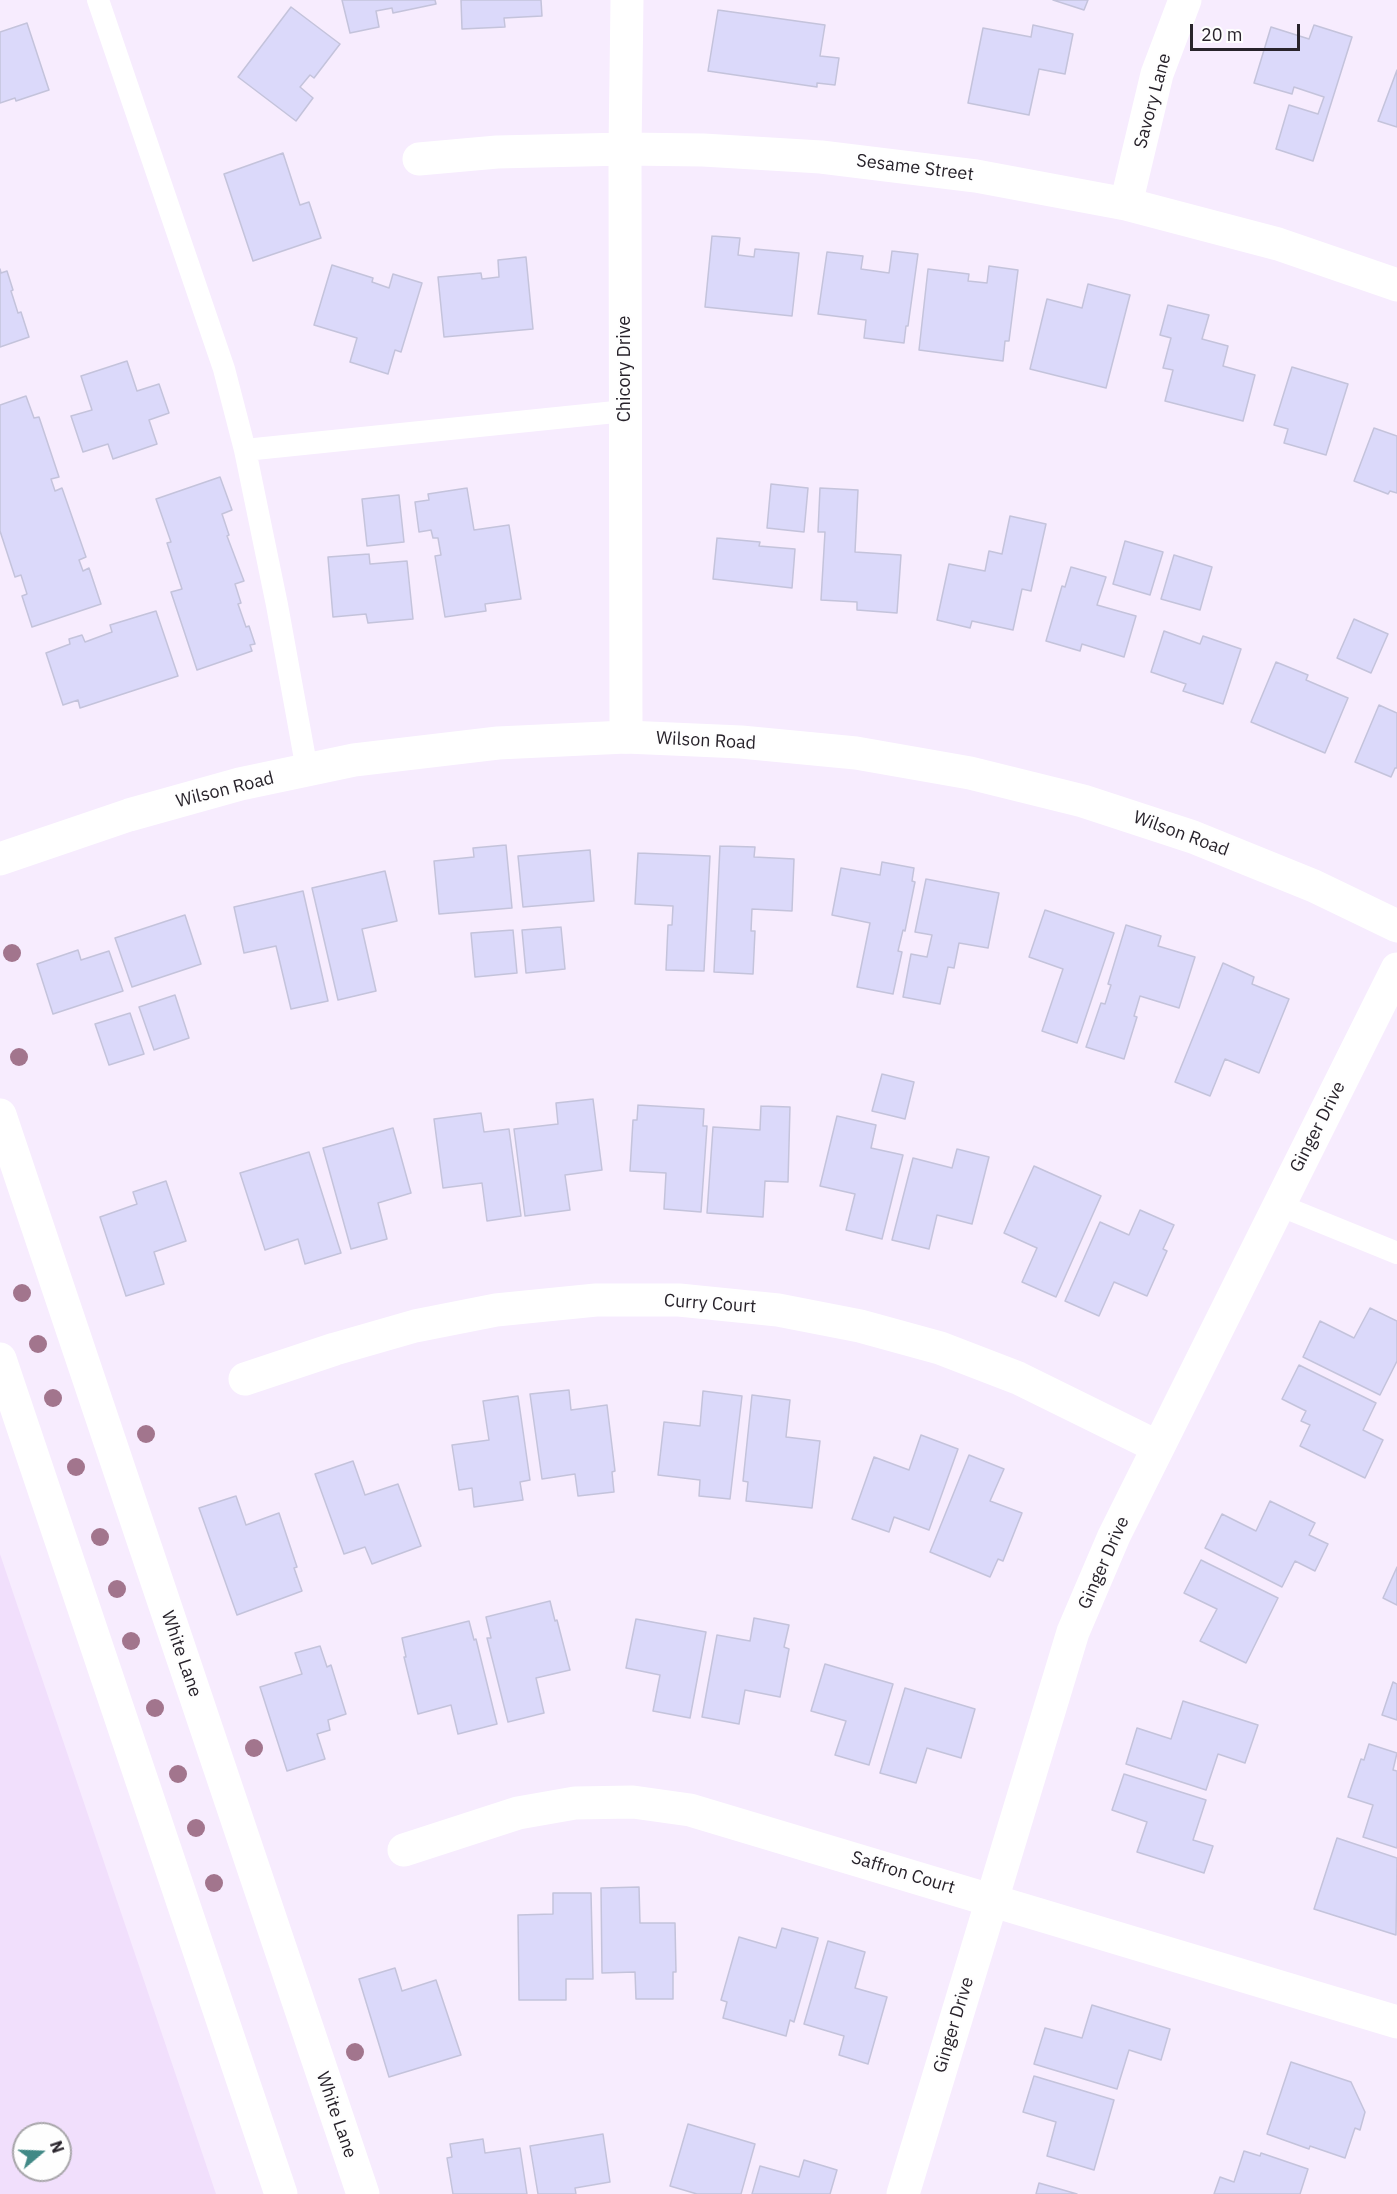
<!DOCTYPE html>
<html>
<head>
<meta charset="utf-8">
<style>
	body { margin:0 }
	#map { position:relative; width:1397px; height:2194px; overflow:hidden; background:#f7ecfe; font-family:"IBM Plex Sans",sans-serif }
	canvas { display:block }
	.north { position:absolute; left:12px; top:2122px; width:60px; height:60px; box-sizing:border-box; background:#fefefe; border:2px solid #a8a6aa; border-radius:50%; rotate:71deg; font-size:16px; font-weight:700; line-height:24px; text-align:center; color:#28232b }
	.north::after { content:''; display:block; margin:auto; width:21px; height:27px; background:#418986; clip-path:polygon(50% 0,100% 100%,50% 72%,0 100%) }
	.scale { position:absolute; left:1190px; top:24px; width:110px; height:27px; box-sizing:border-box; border:3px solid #28232b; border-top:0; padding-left:8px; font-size:18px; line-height:21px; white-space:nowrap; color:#28232b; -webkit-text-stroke:4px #fefefe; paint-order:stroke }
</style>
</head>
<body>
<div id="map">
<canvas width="1397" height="2194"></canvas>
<div class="north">N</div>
<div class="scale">20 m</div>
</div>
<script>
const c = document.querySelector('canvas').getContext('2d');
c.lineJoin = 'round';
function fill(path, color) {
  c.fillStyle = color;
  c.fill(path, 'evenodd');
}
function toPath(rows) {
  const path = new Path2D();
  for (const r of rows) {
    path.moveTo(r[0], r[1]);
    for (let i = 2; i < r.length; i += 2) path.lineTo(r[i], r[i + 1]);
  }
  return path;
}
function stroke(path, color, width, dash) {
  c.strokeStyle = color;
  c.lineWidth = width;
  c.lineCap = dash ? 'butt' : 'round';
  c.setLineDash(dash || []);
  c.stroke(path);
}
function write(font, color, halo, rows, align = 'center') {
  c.font = font + ' "IBM Plex Sans",sans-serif';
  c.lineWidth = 4.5;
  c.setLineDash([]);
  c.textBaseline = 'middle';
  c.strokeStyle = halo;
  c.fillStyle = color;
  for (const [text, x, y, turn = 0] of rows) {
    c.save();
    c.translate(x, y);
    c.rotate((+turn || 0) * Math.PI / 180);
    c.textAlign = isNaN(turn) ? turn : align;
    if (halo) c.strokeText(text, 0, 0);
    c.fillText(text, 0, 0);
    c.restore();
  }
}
fill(toPath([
	[0,1554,216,2194,0,2194],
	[24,2134,60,2134,60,2170,24,2170]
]), '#f1dffc');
const building = toPath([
	[342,0,435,0,436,4,393,13,392,8,376,11,379,27,350,33,342,0],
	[461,0,541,0,542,16,504,18,505,27,462,29,461,0],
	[1053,0,1088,0,1084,10,1053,0],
	[291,7,340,44,314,78,310,75,300,87,313,98,296,121,238,77,291,7],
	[718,10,825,25,820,56,839,58,835,85,817,83,817,87,708,71,718,10],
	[27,23,49,90,16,101,15,98,0,103,0,32,27,23],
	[1033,25,1073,34,1065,74,1039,69,1029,115,968,103,983,28,1031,37,1033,25],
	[1314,25,1352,37,1313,161,1276,149,1289,105,1318,114,1324,97,1294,87,1292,94,1254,83,1271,27,1309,39,1314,25],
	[1397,70,1397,127,1378,121,1397,70],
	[283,153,300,205,309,202,321,238,253,261,224,174,283,153],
	[712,236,740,238,738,255,754,257,755,249,799,253,792,316,705,307,712,236],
	[892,251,918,254,908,326,906,326,904,343,864,338,866,320,818,314,827,252,863,256,861,269,889,273,892,251],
	[526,257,533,329,444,337,438,277,481,273,482,279,499,277,498,260,526,257],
	[332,265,373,278,372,282,389,288,393,274,422,283,401,352,395,350,388,374,350,362,357,338,314,325,332,265],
	[989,266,1018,270,1009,341,1005,341,1003,361,919,350,928,269,969,274,968,281,987,283,989,266],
	[0,269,1,273,7,271,13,290,11,291,18,313,21,312,29,337,0,347,0,269],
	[1088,284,1130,295,1106,388,1030,369,1047,299,1082,308,1088,284],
	[1168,305,1209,315,1202,339,1228,346,1223,366,1255,375,1243,421,1165,401,1173,370,1163,368,1171,338,1160,335,1168,305],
	[127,361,137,391,159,384,169,413,149,420,157,444,113,459,108,444,83,452,71,416,92,410,81,376,127,361],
	[1292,367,1348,384,1326,455,1284,443,1288,429,1274,425,1292,367],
	[26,396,34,418,39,417,59,477,51,479,55,491,62,488,86,557,79,560,83,571,89,568,101,604,32,627,22,596,27,594,21,575,15,577,0,531,0,405,26,396],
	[1374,428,1397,436,1397,493,1390,491,1388,494,1354,481,1374,428],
	[220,477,232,510,222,514,229,535,227,536,244,581,235,584,241,603,238,604,246,627,249,626,255,644,250,645,252,651,197,670,171,592,182,589,167,543,171,542,156,499,220,477],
	[771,484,808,488,804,532,767,528,771,484],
	[467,488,474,530,509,525,521,599,485,604,486,611,445,617,435,556,441,555,438,538,433,538,431,530,419,532,415,502,429,500,428,494,467,488],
	[820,488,858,490,855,552,901,555,897,613,857,610,857,602,821,600,825,532,818,532,820,488],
	[399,495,404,542,367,546,362,499,399,495],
	[1010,516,1046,524,1031,591,1022,589,1013,630,972,621,970,628,937,620,949,564,985,571,989,551,1002,554,1010,516],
	[717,538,760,542,759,546,795,549,792,588,713,579,717,538],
	[1125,541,1163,552,1150,595,1113,584,1125,541],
	[369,554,370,564,407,561,413,619,368,623,366,614,333,617,328,557,369,554],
	[1174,555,1212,567,1200,610,1161,599,1174,555],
	[1071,567,1106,577,1097,605,1136,616,1124,657,1082,644,1080,651,1046,641,1062,586,1065,587,1071,567],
	[156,611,178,676,80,708,78,700,63,705,46,653,70,644,69,639,82,635,85,642,112,632,110,625,156,611],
	[1354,619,1388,634,1371,673,1337,658,1354,619],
	[1164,631,1200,644,1203,636,1241,649,1223,704,1183,691,1186,684,1151,672,1164,631],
	[1276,662,1308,675,1306,680,1348,698,1325,753,1251,722,1276,662],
	[1379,705,1397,713,1397,768,1395,768,1391,777,1355,762,1379,705],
	[506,845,512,908,439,914,434,861,474,857,473,848,506,845],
	[720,846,755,847,754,857,794,859,792,911,752,909,751,931,755,931,753,974,714,972,720,846],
	[590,850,594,901,523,907,518,856,590,850],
	[638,853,710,856,704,971,666,970,668,925,672,925,673,906,635,904,638,853],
	[882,862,914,868,912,881,915,882,905,931,903,930,898,951,902,952,893,994,857,987,870,923,832,915,841,868,880,875,882,862],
	[385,871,397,921,362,929,376,991,338,1000,312,888,385,871],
	[926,879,999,893,988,948,959,943,954,968,948,967,940,1004,903,997,911,954,927,957,932,935,915,932,926,879],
	[303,891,328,1001,291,1009,276,946,244,953,234,907,303,891],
	[1045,910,1114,933,1077,1043,1042,1031,1063,969,1029,957,1045,910],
	[185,915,201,964,132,987,115,938,185,915],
	[1126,925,1161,936,1158,946,1195,957,1179,1008,1140,996,1134,1016,1137,1017,1124,1059,1086,1047,1101,1003,1105,1004,1111,985,1108,984,1126,925],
	[561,927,565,969,526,973,522,930,561,927],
	[513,930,517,973,475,977,471,933,513,930],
	[78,950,81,960,109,951,123,991,53,1014,37,964,78,950],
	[1223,963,1254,977,1252,984,1289,999,1259,1073,1225,1059,1210,1096,1175,1082,1223,963],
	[175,995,189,1038,154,1050,139,1007,175,995],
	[130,1013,144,1054,109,1065,95,1024,130,1013],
	[882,1074,914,1082,905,1119,872,1111,882,1074],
	[593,1099,602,1170,565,1175,570,1210,525,1216,514,1129,558,1124,556,1103,593,1099],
	[638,1105,704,1109,703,1126,707,1126,701,1212,664,1209,666,1173,630,1171,633,1120,637,1120,638,1105],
	[761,1106,790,1107,788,1182,765,1181,763,1217,707,1213,713,1127,760,1130,761,1106],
	[481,1113,484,1132,509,1129,521,1216,487,1221,482,1183,443,1188,434,1119,481,1113],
	[837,1116,876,1125,871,1148,903,1155,882,1239,846,1230,855,1194,820,1186,837,1116],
	[393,1128,411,1193,378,1203,387,1239,351,1249,323,1148,393,1128],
	[957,1149,989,1157,972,1224,937,1215,929,1249,892,1240,913,1158,952,1168,957,1149],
	[309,1152,341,1253,305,1264,298,1239,265,1250,240,1173,309,1152],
	[1034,1166,1101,1196,1056,1297,1022,1282,1037,1248,1004,1233,1034,1166],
	[166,1181,186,1241,154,1252,164,1284,126,1296,100,1217,137,1204,133,1192,166,1181],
	[1140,1210,1174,1225,1163,1249,1167,1251,1147,1296,1114,1282,1099,1316,1065,1301,1100,1222,1129,1235,1140,1210],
	[1370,1308,1397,1321,1397,1361,1380,1395,1303,1357,1320,1321,1354,1338,1370,1308],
	[1299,1365,1376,1403,1363,1430,1383,1440,1365,1478,1300,1446,1310,1425,1301,1421,1306,1411,1282,1399,1299,1365],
	[569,1390,571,1410,607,1405,615,1471,612,1472,614,1492,578,1496,575,1474,542,1479,530,1394,569,1390],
	[703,1391,742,1396,730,1499,699,1496,700,1480,658,1475,664,1422,700,1426,703,1391],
	[752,1395,790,1400,786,1437,820,1441,812,1508,746,1501,748,1482,743,1481,752,1395],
	[518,1396,530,1480,520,1482,523,1500,474,1507,472,1488,459,1490,452,1445,489,1440,483,1401,518,1396],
	[921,1435,958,1449,929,1530,894,1517,889,1532,852,1519,874,1457,909,1470,921,1435],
	[969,1455,1004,1469,990,1501,1022,1513,1003,1561,998,1559,990,1577,930,1552,969,1455],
	[353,1461,365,1495,398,1484,421,1546,372,1564,365,1547,344,1554,315,1474,353,1461],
	[236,1496,246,1525,279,1513,297,1567,294,1568,302,1591,237,1615,199,1508,236,1496],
	[1270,1501,1315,1523,1309,1535,1328,1544,1315,1571,1295,1561,1282,1587,1205,1548,1222,1514,1256,1531,1270,1501],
	[1201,1560,1278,1598,1246,1663,1200,1641,1217,1609,1184,1593,1201,1560],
	[1397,1567,1397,1605,1383,1598,1397,1567],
	[550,1601,555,1621,557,1620,570,1670,536,1678,544,1713,508,1722,487,1638,491,1638,486,1617,550,1601],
	[754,1618,789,1625,784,1647,789,1649,780,1697,745,1690,739,1724,702,1717,717,1635,750,1641,754,1618],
	[636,1619,706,1632,690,1718,653,1711,660,1675,626,1668,636,1619],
	[469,1621,474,1640,476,1639,497,1724,458,1734,451,1705,418,1714,404,1657,406,1657,402,1638,469,1621],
	[320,1646,327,1667,331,1665,346,1714,328,1720,330,1730,317,1734,325,1759,287,1771,260,1687,302,1674,295,1653,320,1646],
	[825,1664,893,1684,869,1765,835,1755,846,1721,811,1711,825,1664],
	[1393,1682,1397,1684,1397,1720,1382,1715,1393,1682],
	[905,1688,975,1709,961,1758,927,1748,916,1783,880,1773,905,1688],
	[1183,1701,1258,1725,1245,1763,1218,1754,1206,1790,1126,1764,1137,1728,1171,1739,1183,1701],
	[1369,1744,1397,1753,1393,1770,1397,1771,1397,1848,1363,1837,1373,1805,1348,1797,1361,1759,1364,1760,1369,1744],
	[1124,1774,1206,1800,1193,1840,1213,1846,1204,1873,1137,1852,1147,1822,1112,1810,1124,1774],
	[1337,1838,1397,1858,1396,1935,1314,1909,1337,1838],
	[639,1887,640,1923,675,1923,676,1972,673,1972,673,1999,636,1999,635,1972,602,1973,601,1888,639,1887],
	[553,1893,591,1893,593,1979,566,1979,566,2000,519,2000,518,1915,553,1914,553,1893],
	[782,1928,818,1938,794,2022,790,2020,786,2036,723,2018,727,2002,721,2000,739,1937,776,1948,782,1928],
	[828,1941,865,1952,855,1988,887,1997,868,2064,839,2055,844,2036,804,2024,828,1941],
	[395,1968,402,1991,436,1980,461,2055,389,2077,359,1979,395,1968],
	[1092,2005,1170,2029,1161,2060,1129,2050,1117,2089,1034,2064,1045,2028,1082,2038,1092,2005],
	[1291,2062,1351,2082,1365,2112,1360,2130,1355,2128,1345,2158,1310,2146,1309,2149,1267,2134,1291,2062],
	[1034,2076,1114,2100,1094,2170,1047,2156,1056,2122,1023,2112,1034,2076],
	[688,2124,755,2144,741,2194,697,2194,670,2186,688,2124],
	[603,2134,610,2182,575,2188,576,2194,538,2194,530,2146,603,2134],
	[483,2139,485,2153,520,2148,527,2194,453,2194,447,2158,452,2157,450,2144,483,2139],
	[1244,2151,1260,2156,1261,2153,1308,2169,1300,2194,1214,2194,1220,2177,1234,2182,1244,2151],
	[804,2160,837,2170,830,2194,752,2194,760,2166,799,2177,804,2160],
	[1039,2183,1077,2194,1036,2194,1039,2183]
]);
fill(building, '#dbd9fa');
stroke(building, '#c4c3db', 1.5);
stroke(toPath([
	[98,0,224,369,245,450,277,605,307,770],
	[245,450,625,411],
	[1279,1205,1397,1253]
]), '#fff', 22);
stroke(toPath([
	[419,159,497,152,625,149,703,150,821,157,976,176,1126,204,1278,244,1397,285],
	[1126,204,1157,74,1185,0],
	[626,737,625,149,627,0],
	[245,1379,335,1349,415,1326,496,1310,596,1300,679,1300,778,1310,860,1326,940,1348,1018,1378,1158,1447],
	[404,1850,518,1813,575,1803,633,1802,690,1810,1397,2022],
	[903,2194,1073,1632,1114,1536,1397,969]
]), '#fff', 33);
stroke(toPath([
	[0,859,129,815,240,784,354,760,498,743,626,737,741,742,856,753,970,773,1083,801,1193,837,1314,886,1397,926],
	[0,1115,363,2194],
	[0,1359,281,2194]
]), '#fff', 33);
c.fillStyle = '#a2758d';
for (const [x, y] of [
	[12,953],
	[19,1057],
	[22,1293],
	[38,1344],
	[53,1398],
	[146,1434],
	[76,1467],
	[100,1537],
	[117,1589],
	[131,1641],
	[155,1708],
	[254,1748],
	[178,1774],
	[196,1828],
	[214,1883],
	[355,2052]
]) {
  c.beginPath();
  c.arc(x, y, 9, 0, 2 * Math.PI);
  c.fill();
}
write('18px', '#28232b', '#fefefe', [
	["Savory Lane",1153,101,-75],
	["Sesame Street",915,168,7],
	["Chicory Drive",625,369,-90],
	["Wilson Road",706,741,3],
	["Wilson Road",225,790,-14],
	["Wilson Road",1181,834,20],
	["Ginger Drive",1318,1127,-63],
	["Curry Court",710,1304,4],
	["Ginger Drive",1104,1563,-66],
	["White Lane",181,1654,71],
	["Saffron Court",903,1873,17],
	["Ginger Drive",954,2025,-73],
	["White Lane",336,2115,71]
]);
</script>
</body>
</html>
